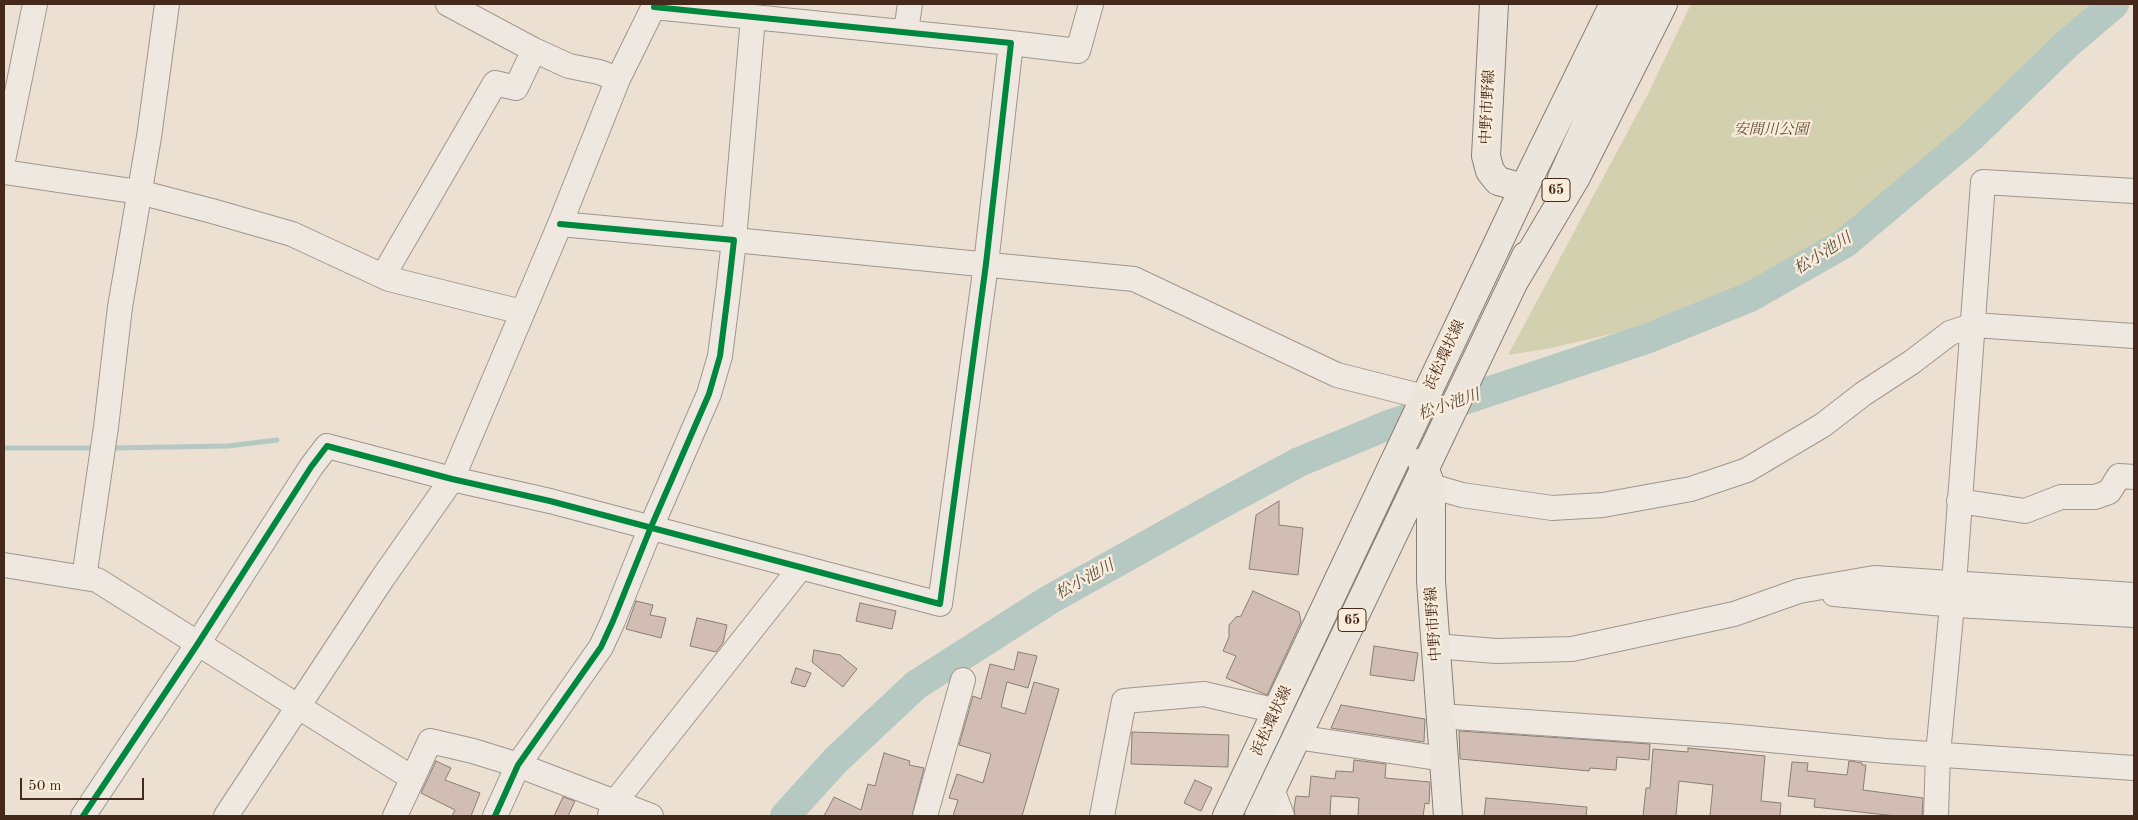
<!DOCTYPE html>
<html>
<head>
<meta charset="utf-8">
<style>
	body { margin:0 }
	#map { position:relative; width:2138px; height:820px; overflow:hidden; background:#ebe0d1; font-family:"Old Standard TT",serif }
	canvas { display:block }
	.frame { position:absolute; inset:0; border:5px solid #45291b; pointer-events:none }
	.scale { position:absolute; left:20px; top:778px; width:124px; height:22px; box-sizing:border-box; border:2px solid #45291b; border-top:0; padding-left:6px; font-size:15px; line-height:18px; white-space:nowrap; color:#45291b; -webkit-text-stroke:4px #f9ecda; paint-order:stroke }
</style>
</head>
<body>
<div id="map">
<canvas width="2138" height="820"></canvas>
<div class="frame"></div>
<div class="scale">50 m</div>
</div>
<script>
const c = document.querySelector('canvas').getContext('2d');
c.lineJoin = 'round';
function fill(path, color) {
  c.fillStyle = color;
  c.fill(path, 'evenodd');
}
function toPath(rows) {
  const path = new Path2D();
  for (const r of rows) {
    path.moveTo(r[0], r[1]);
    for (let i = 2; i < r.length; i += 2) path.lineTo(r[i], r[i + 1]);
  }
  return path;
}
function stroke(path, color, width, dash) {
  c.strokeStyle = color;
  c.lineWidth = width;
  c.lineCap = dash ? 'butt' : 'round';
  c.setLineDash(dash || []);
  c.stroke(path);
}
function write(font, color, halo, rows, align = 'center') {
  c.font = font + ' "Old Standard TT","Noto Serif JP",serif';
  c.lineWidth = 4.5;
  c.setLineDash([]);
  c.textBaseline = 'middle';
  c.strokeStyle = halo;
  c.fillStyle = color;
  for (const [text, x, y, turn = 0] of rows) {
    c.save();
    c.translate(x, y);
    c.rotate((+turn || 0) * Math.PI / 180);
    c.textAlign = isNaN(turn) ? turn : align;
    if (halo) c.strokeText(text, 0, 0);
    c.fillText(text, 0, 0);
    c.restore();
  }
}
fill(toPath([
	[1691,4,2092,4,2023,67,1915,175,1849,229,1781,270,1709,300,1625,331,1546,349,1508,355,1648,94]
]), '#d2d0af');
stroke(toPath([
	[4,448,95,448],
	[110,448,228,446,277,440]
]), '#b5c8c2', 5);
stroke(toPath([
	[785,816,836,760,916,685,1049,600,1219,505,1299,462,1386,426,1646,339,1750,297,1845,243,1971,137,2067,44,2114,4]
]), '#b5c8c2', 30);
const building = toPath([
	[1279,501,1279,525,1303,528,1298,575,1249,569,1256,515,1279,501],
	[1253,591,1299,612,1301,622,1267,695,1226,678,1236,656,1223,651,1229,637,1229,625,1236,617,1241,616,1253,591],
	[636,601,653,605,650,615,666,618,661,638,626,629,636,601],
	[860,603,896,611,892,629,856,621,860,603],
	[697,618,727,625,723,643,716,652,690,646,697,618],
	[1374,646,1418,653,1414,681,1370,675,1374,646],
	[814,650,840,655,857,669,843,687,812,662,814,650],
	[1018,652,1037,656,1028,688,1007,682,1001,707,1025,714,1034,682,1059,689,1022,816,953,816,958,800,949,798,957,774,983,783,991,754,959,745,973,696,981,699,990,664,1014,670,1018,652],
	[796,668,811,673,805,687,791,683,796,668],
	[1341,705,1425,719,1424,742,1331,728,1341,705],
	[1459,731,1650,744,1649,760,1617,757,1616,770,1590,768,1589,771,1460,759,1459,731],
	[1132,732,1229,735,1228,767,1131,764,1132,732],
	[1688,748,1765,756,1761,801,1781,803,1780,816,1710,816,1713,785,1679,781,1676,816,1643,816,1646,788,1650,788,1653,749,1688,752,1688,748],
	[884,753,910,761,909,765,924,768,912,816,824,816,834,797,861,810,868,784,875,786,884,753],
	[1354,760,1386,764,1385,778,1430,782,1429,804,1425,803,1423,816,1358,816,1359,798,1331,796,1330,816,1295,816,1294,808,1296,796,1309,797,1311,776,1335,779,1336,771,1353,772,1354,760],
	[436,761,451,768,445,780,480,793,471,816,452,816,455,810,421,793,436,761],
	[1849,761,1862,763,1862,765,1866,765,1863,790,1923,798,1922,816,1896,816,1814,807,1815,799,1788,796,1792,762,1808,763,1807,771,1847,775,1849,761],
	[1195,780,1212,788,1201,811,1184,803,1195,780],
	[563,797,575,801,568,816,554,816,563,797],
	[1486,798,1587,807,1586,816,1484,816,1486,798]
]);
fill(building, '#d2bdb4');
stroke(building, '#887e75', 1);
const minor = toPath([
	[448,4,534,50,569,66,599,72,618,79],
	[753,17,734,240,1134,279,1337,375,1424,397],
	[906,31,910,4],
	[1011,43,1078,51,1091,4],
	[4,156,35,4],
	[4,172,139,192,212,211,292,234,389,279,522,312],
	[383,276,495,83,516,88,534,50],
	[1431,486,1462,495,1552,508,1603,505,1691,489,1747,470,1823,425,1863,394,1912,362,1950,333,1974,325,2134,336],
	[1959,501,2025,511,2061,497,2095,497,2109,492,2119,476,2134,477],
	[4,565,97,580,412,778],
	[84,578,106,427,120,307,149,137,167,4],
	[1834,594,1956,605,2134,615],
	[1435,646,1496,651,1572,649,1734,614,1799,591,1874,578,2134,595],
	[1440,716,1728,736,1886,751,2134,768],
	[1296,737,1444,759],
	[1272,789,1282,816],
	[610,815,615,802,801,567],
	[83,816,197,645,311,467,327,446,452,479,550,501,940,604,986,264,1011,43,654,7],
	[226,816,382,579,452,479,560,224,618,79,655,4],
	[395,816,430,741,473,751,518,765,651,816],
	[495,816,518,765,601,647,613,621,651,527,709,394,720,356,728,293,734,240,560,224],
	[925,816,963,680],
	[1102,816,1124,701,1204,694,1277,711],
	[1936,816,1938,754,1954,584,1983,182,2134,191]
]);
const major = toPath([
	[1494,4,1486,156,1490,171,1498,181,1524,188],
	[1562,178,1641,4],
	[1422,462,1431,486,1431,581,1448,816],
	[1227,816,1524,188,1614,4],
	[1259,816,1526,256]
]);
const highway = toPath([
	[1516,278,1576,177,1663,4]
]);
stroke(minor, '#a0968c', 26);
stroke(major, '#887e75', 30);
stroke(highway, '#887e75', 30);
stroke(minor, '#eee8e1', 24);
stroke(major, '#ece5dc', 28);
stroke(highway, '#ece5dc', 28);
stroke(toPath([
	[83,816,197,645,311,467,327,446,452,479,550,501,940,604,986,264,1011,43,654,7],
	[495,816,518,765,601,647,613,621,651,527,709,394,720,356,728,293,734,240,560,224]
]), '#00873e', 6);
for (const [x, y, w] of [
	[1556,190,28],
	[1352,620,28]
]) {
  const box = new Path2D();
  box.roundRect(x - w / 2, y - 11.5, w, 23, 4);
  c.fillStyle = '#f9ecda';
  c.fill(box);
  stroke(box, '#45291b', 1);
}
write('bold 14px', '#45291b', null, [
	["65",1556,190],
	["65",1352,620]
]);
write('15px', '#45291b', '#f9ecda', [
	["中野市野線",1488,107,-87],
	["浜松環状線",1445,355,-65],
	["中野市野線",1434,624,-94],
	["浜松環状線",1272,721,-65]
]);
write('italic 15px', '#635039', '#f9ecda', [
	["安間川公園",1771,130]
]);
write('italic 16px', '#5b4e43', '#f9ecda', [
	["松小池川",1823,254,-32],
	["松小池川",1449,405,-19],
	["松小池川",1085,580,-29]
]);
</script>
</body>
</html>
